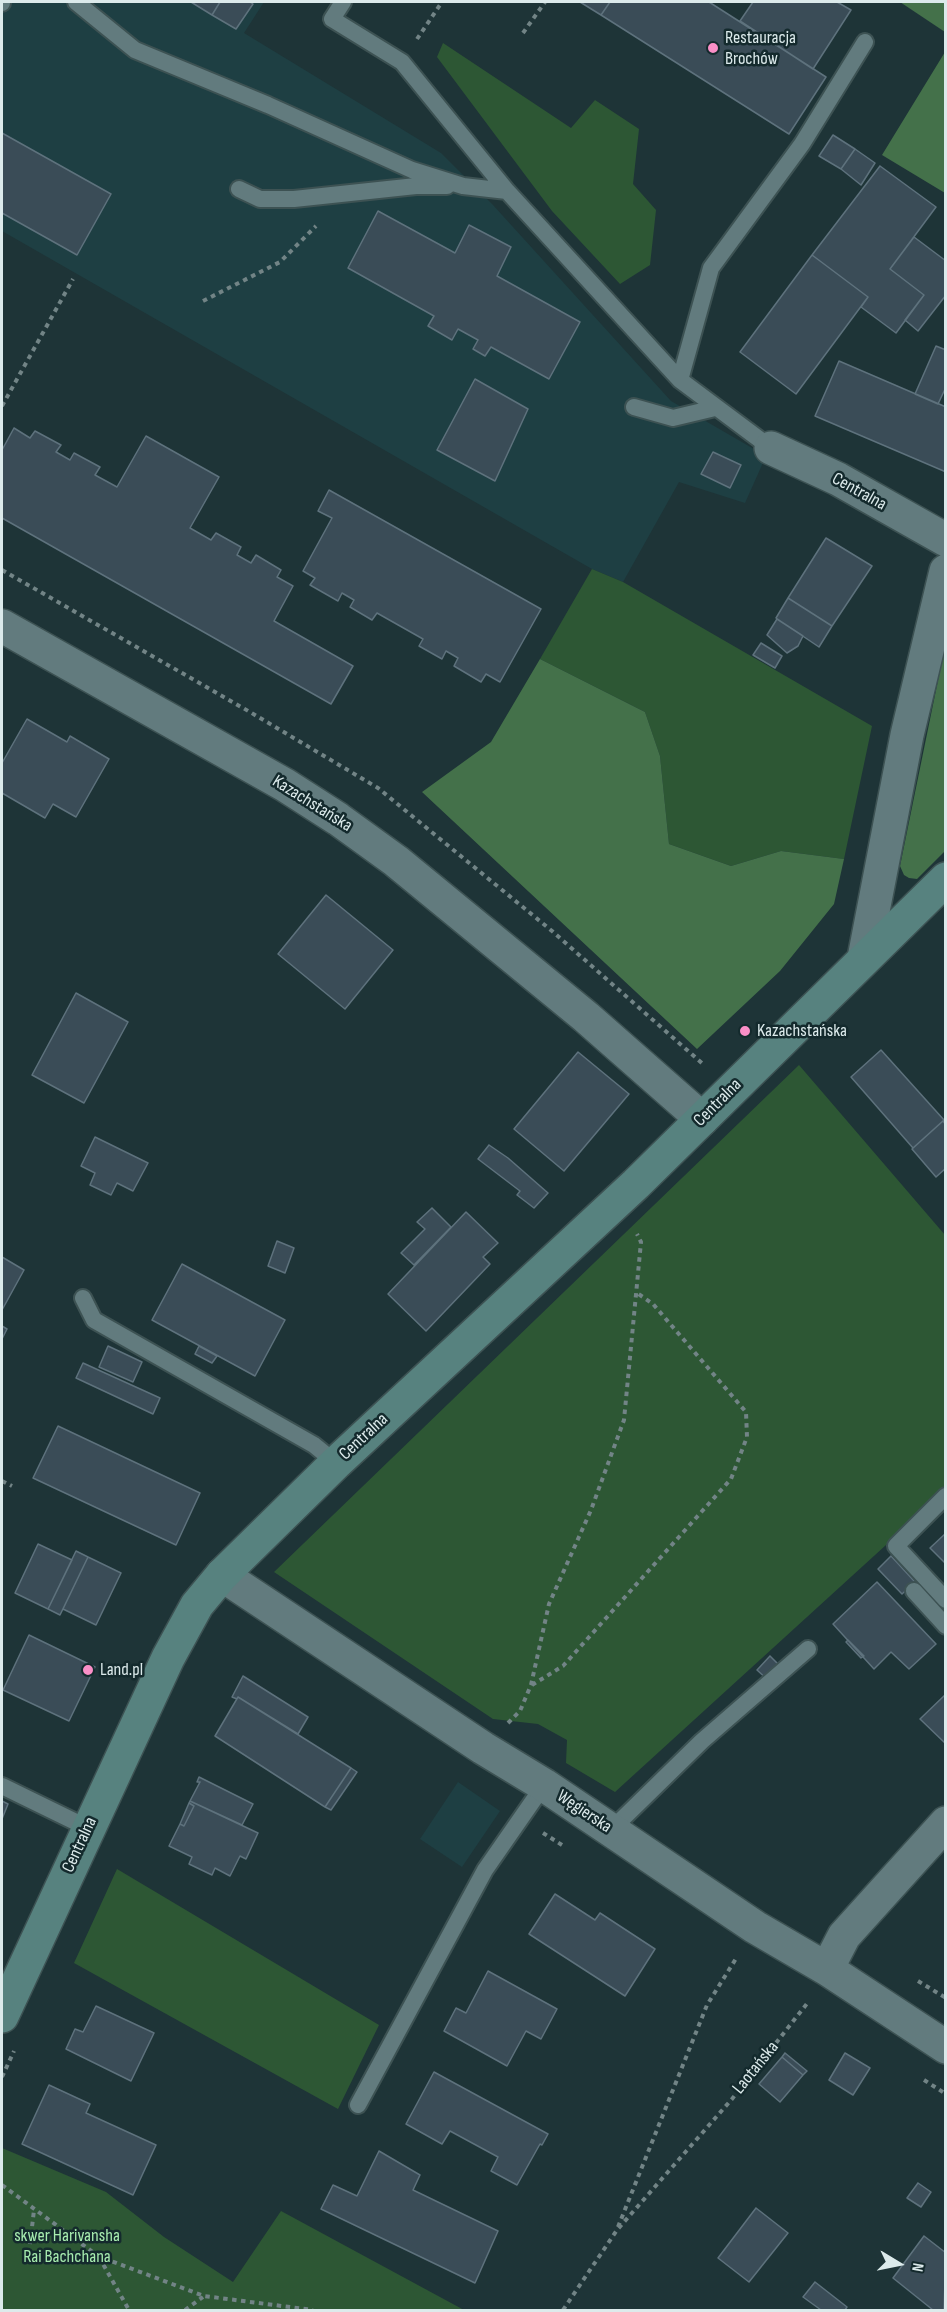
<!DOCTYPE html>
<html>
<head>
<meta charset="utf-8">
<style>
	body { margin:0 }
	#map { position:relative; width:947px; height:2312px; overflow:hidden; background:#1e3437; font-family:"Sofia Sans Condensed",sans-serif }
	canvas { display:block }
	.frame { position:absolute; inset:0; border:3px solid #dceaeb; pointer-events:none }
	.north { position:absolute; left:869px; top:2234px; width:60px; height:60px; -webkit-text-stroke:4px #142a2d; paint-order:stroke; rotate:100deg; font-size:16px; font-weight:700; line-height:24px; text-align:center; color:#dceaeb }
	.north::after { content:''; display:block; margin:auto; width:21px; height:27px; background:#dceaeb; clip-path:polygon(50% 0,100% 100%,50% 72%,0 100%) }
</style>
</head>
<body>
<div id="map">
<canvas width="947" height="2312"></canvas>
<div class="frame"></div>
<div class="north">N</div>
</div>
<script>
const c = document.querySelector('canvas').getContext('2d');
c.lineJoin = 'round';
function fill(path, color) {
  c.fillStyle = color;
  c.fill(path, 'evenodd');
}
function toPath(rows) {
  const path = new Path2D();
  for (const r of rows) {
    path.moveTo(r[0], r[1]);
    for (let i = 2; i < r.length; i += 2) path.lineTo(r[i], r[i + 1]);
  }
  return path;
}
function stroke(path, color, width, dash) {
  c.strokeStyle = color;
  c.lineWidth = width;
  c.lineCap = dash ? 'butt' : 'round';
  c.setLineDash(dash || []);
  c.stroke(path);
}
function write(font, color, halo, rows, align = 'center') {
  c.font = font + ' "Sofia Sans Condensed",sans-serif';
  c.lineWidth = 5;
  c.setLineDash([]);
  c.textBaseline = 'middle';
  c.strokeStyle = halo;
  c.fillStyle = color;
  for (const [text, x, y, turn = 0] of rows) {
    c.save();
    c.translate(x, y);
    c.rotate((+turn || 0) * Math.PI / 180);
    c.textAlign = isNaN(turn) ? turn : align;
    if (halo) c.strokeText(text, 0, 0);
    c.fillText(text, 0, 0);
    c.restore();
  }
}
fill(toPath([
	[2,2,264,2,244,33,441,153,493,205,671,401,766,456,745,503,679,482,623,582,592,569,2,231],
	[458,1782,500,1811,462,1867,420,1839]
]), '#1e3f43');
fill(toPath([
	[443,43,571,128,595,100,639,129,633,184,656,210,650,265,620,284,552,211,437,57],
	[592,569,623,582,872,726,844,859,781,851,731,866,669,844,660,756,645,712,540,659],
	[799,1065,945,1235,945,1486,886,1545,615,1792,566,1763,567,1740,538,1724,493,1719,274,1572],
	[117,1869,379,2025,338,2109,74,1963],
	[2,2148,106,2192,164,2237,233,2282,281,2211,464,2310,2,2310]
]), '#2d5734');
fill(toPath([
	[900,2,945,2,945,32],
	[945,52,945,193,882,155],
	[945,646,945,851,917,879,909,878,904,875,900,866],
	[540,659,645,712,660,756,669,844,731,866,781,851,844,859,834,904,780,971,697,1049,422,792,491,742]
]), '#44714a');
const building = toPath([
	[191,2,220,2,212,15,191,2],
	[220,2,250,2,253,4,236,29,212,15,220,2],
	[580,2,610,2,601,15,580,2],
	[610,2,709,2,826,77,789,134,601,15,610,2],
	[753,2,837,2,851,10,813,69,740,21,753,2],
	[2,133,111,194,77,255,2,213,2,133],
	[833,135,855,149,841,169,819,156,833,135],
	[855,149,875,163,861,185,841,169,855,149],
	[880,166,936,207,890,269,924,295,896,333,861,307,868,297,812,255,880,166],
	[378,211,455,253,469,225,511,247,497,276,580,322,549,379,491,347,485,356,473,349,478,340,458,329,452,340,428,326,434,316,348,268,378,211],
	[914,237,946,261,946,295,918,331,905,320,924,295,890,269,914,237],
	[812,255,868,297,796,394,740,352,812,255],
	[936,346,946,350,946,387,938,404,915,394,936,346],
	[839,361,946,407,946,472,815,416,839,361],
	[475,379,528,409,495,481,437,450,475,379],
	[14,428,30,438,35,431,61,445,56,452,70,460,74,453,100,467,95,475,117,487,146,436,219,477,190,528,211,540,216,533,241,547,237,555,251,563,256,555,281,570,277,577,293,586,274,621,353,666,331,704,2,518,2,450,14,428],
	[713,452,741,465,730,488,701,474,713,452],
	[329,490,541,609,500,682,486,674,481,682,454,666,458,658,446,651,442,659,419,646,423,639,377,613,372,620,350,607,354,600,342,593,338,601,310,585,315,578,303,571,332,518,318,511,329,490],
	[826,538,872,566,832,626,788,598,826,538],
	[788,598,832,626,819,647,776,618,788,598],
	[777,619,803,636,798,646,787,653,767,635,777,619],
	[761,643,782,656,775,668,753,655,761,643],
	[27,719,67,742,70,736,109,759,76,817,53,804,45,818,2,793,2,763,27,719],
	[326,895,393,950,345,1009,278,954,326,895],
	[76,993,128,1022,84,1103,32,1075,76,993],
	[881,1050,944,1120,913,1148,851,1077,881,1050],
	[578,1052,629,1094,564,1171,514,1129,578,1052],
	[943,1121,946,1125,946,1168,936,1177,912,1149,943,1121],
	[95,1137,148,1163,133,1191,117,1183,111,1195,90,1185,95,1173,81,1166,95,1137],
	[489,1145,508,1158,548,1193,534,1208,517,1195,520,1191,478,1159,489,1145],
	[432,1208,451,1227,414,1265,401,1253,425,1229,417,1222,432,1208],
	[466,1212,498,1243,483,1257,490,1264,426,1331,388,1294,466,1212],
	[277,1241,294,1248,285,1273,268,1266,277,1241],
	[2,1257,24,1270,2,1310,2,1257],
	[182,1264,285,1320,255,1376,152,1320,182,1264],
	[2,1326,7,1329,2,1339,2,1326],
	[108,1346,142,1362,133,1382,99,1367,108,1346],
	[199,1346,217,1356,212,1363,195,1354,199,1346],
	[83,1363,160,1398,153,1414,76,1378,83,1363],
	[58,1426,200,1493,176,1545,33,1478,58,1426],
	[946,1533,946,1564,930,1548,946,1533],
	[38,1544,72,1560,48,1609,15,1593,38,1544],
	[76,1551,88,1557,60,1615,48,1609,76,1551],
	[891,1556,915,1582,902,1594,878,1569,891,1556],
	[88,1557,121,1573,96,1625,63,1609,88,1557],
	[877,1582,936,1644,909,1669,891,1652,874,1669,833,1624,877,1582],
	[29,1635,95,1667,69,1721,3,1690,29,1635],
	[848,1640,864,1656,861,1658,846,1642,848,1640],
	[770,1656,781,1667,768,1680,757,1670,770,1656],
	[243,1676,308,1717,298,1734,238,1697,237,1699,232,1697,243,1676],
	[946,1694,946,1744,920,1719,946,1694],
	[238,1697,351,1768,325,1807,215,1736,238,1697],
	[351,1768,357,1772,331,1810,325,1807,351,1768],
	[199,1777,253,1804,242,1825,190,1801,200,1782,197,1782,199,1777],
	[2,1801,8,1804,2,1819,2,1801],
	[190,1801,258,1833,246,1859,240,1856,230,1876,215,1868,212,1875,189,1864,192,1857,169,1846,180,1824,184,1826,194,1806,189,1803,190,1801],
	[189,1803,194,1806,184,1826,180,1824,189,1803],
	[555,1894,595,1920,600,1913,655,1949,625,1996,529,1934,555,1894],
	[488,1971,557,2009,541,2039,526,2031,507,2066,444,2031,456,2008,466,2013,488,1971],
	[96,2006,154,2033,131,2081,66,2049,75,2029,83,2032,96,2006],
	[785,2053,807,2071,803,2075,782,2057,785,2053],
	[845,2053,870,2068,853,2095,829,2080,845,2053],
	[782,2057,803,2075,780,2102,759,2084,782,2057],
	[434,2072,548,2134,542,2145,540,2144,517,2185,491,2171,498,2157,450,2131,442,2144,406,2124,434,2072],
	[49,2085,90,2104,86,2113,156,2145,133,2195,22,2144,49,2085],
	[379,2151,420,2175,413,2190,498,2231,475,2283,321,2209,333,2185,357,2196,379,2151],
	[918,2183,931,2192,921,2207,907,2198,918,2183],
	[756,2208,788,2233,749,2282,718,2258,756,2208],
	[924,2236,946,2253,944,2310,933,2310,893,2278,924,2236],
	[815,2282,847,2307,845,2310,821,2310,803,2297,815,2282]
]);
fill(building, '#3a4c57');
stroke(building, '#5e727d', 1.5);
const lane = toPath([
	[76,2,135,50,268,105,412,170,463,186,507,191,680,380,771,448],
	[343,2,332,19,402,62,507,191],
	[2,3,2,2],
	[239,189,260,199,294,199,416,186,447,186],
	[680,380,711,268,802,144,865,42],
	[634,407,673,418,715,408],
	[83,1298,94,1320,314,1445,336,1463],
	[946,1496,896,1546,946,1600],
	[914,1591,946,1626],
	[2,1786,88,1828],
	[611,1830,702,1741,808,1649],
	[358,2105,485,1870,544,1785]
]);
const street = toPath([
	[771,448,838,479,946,540],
	[2,626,285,785,338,819,396,861,586,1017,702,1119],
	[864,958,907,735,946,571],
	[222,1575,483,1748,544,1785,755,1927,827,1969,946,2047],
	[827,1969,844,1936,946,1823]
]);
const secondary = toPath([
	[2,2016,168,1658,197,1605,222,1575,336,1463,636,1184,946,879]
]);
stroke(lane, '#3d5253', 20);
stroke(street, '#3d5253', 36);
stroke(secondary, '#3d5253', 36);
stroke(toPath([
	[523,33,545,2],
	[417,39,442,2],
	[203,301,280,262,316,226],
	[2,406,73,279],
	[2,570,250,712,378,788,552,931,704,1065],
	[2,1481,12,1486],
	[532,1685,563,1666,731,1479,747,1437,746,1412,653,1304,637,1293],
	[508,1723,520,1711,531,1685,549,1604,591,1510,624,1420,641,1242,637,1234],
	[543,1833,562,1845],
	[918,1981,946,1998],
	[2,2077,14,2051],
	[924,2080,946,2094],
	[2,2185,98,2256,204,2296,313,2310],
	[618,2227,707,2005,737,1957],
	[30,2244,34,2210],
	[99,2257,129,2310],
	[185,2310,203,2297],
	[563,2310,617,2230,732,2099,809,2001]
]), '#728486', 4, [4.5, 4.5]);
stroke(lane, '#627b7e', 16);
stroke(street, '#627b7e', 33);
stroke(secondary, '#57827f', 33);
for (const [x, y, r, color] of [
	[713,48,6,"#fa8fc7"],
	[745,1031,6,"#fa8fc7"],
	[88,1670,6,"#fa8fc7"]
]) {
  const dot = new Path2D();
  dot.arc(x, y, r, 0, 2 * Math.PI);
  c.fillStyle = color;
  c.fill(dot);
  stroke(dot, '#142a2d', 2);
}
write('18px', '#dceaeb', '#142a2d', [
	["Restauracja",725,38],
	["Brochów",725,59],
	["Kazachstańska",757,1031],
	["Land.pl",100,1670]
], 'left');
write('18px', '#dceaeb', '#142a2d', [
	["Centralna",859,492,29],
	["Kazachstańska",312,804,32],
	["Centralna",718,1103,-45],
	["Centralna",364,1437,-43],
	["Węgierska",584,1812,34],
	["Centralna",80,1845,-65],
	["Laotańska",756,2068,-51]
]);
write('18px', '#a7ecaf', '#142a2d', [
	["skwer Harivansha",67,2236],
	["Rai Bachchana",67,2257]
]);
</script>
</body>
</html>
